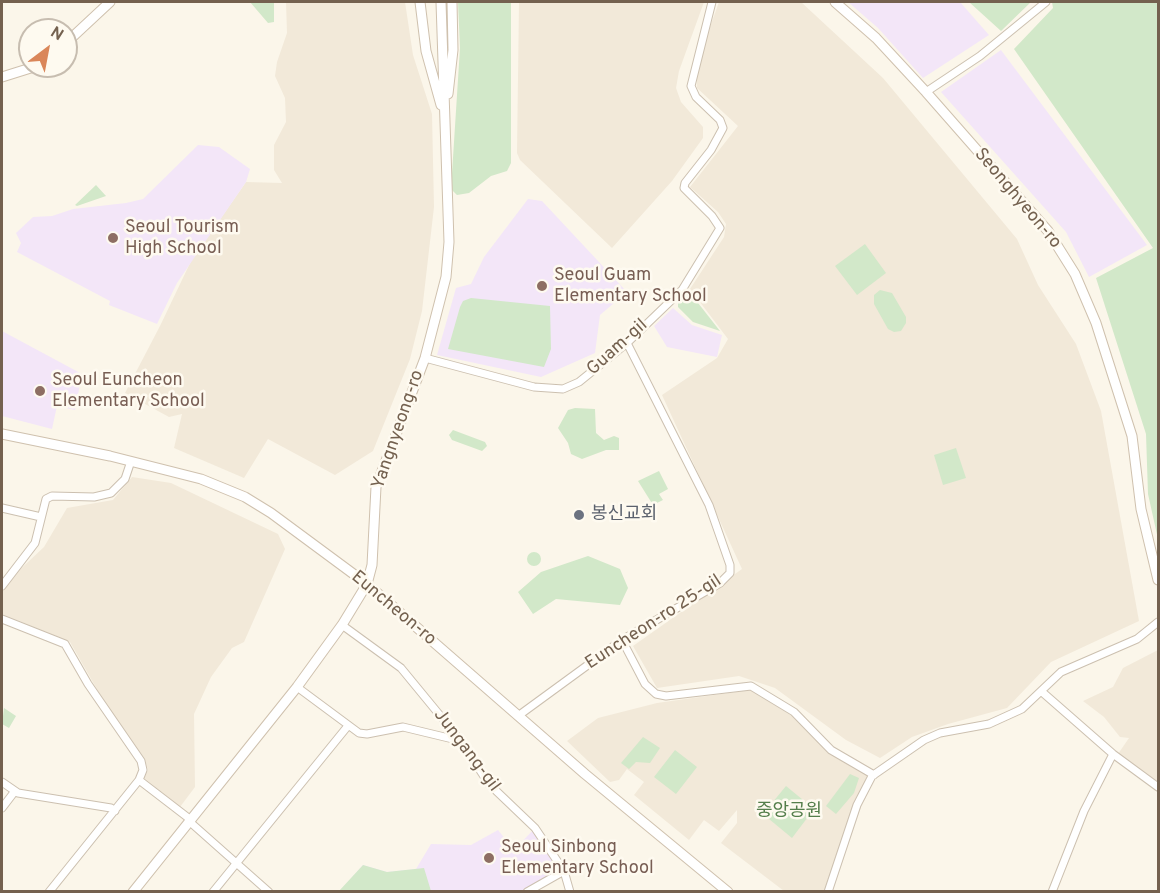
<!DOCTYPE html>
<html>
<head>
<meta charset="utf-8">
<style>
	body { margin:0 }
	#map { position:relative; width:1160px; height:893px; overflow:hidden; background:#fbf6ea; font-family:Overpass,sans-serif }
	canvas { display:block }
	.frame { position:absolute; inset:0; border:3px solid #74614f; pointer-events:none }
	.north { position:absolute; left:18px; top:18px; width:60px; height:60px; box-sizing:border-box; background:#fefaf0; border:2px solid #c7bdb0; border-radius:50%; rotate:32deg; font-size:16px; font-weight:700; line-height:24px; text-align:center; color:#74614f }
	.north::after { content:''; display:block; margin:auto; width:21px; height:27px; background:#da8659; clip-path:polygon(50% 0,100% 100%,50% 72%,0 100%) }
</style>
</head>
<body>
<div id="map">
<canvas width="1160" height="893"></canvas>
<div class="frame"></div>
<div class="north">N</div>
</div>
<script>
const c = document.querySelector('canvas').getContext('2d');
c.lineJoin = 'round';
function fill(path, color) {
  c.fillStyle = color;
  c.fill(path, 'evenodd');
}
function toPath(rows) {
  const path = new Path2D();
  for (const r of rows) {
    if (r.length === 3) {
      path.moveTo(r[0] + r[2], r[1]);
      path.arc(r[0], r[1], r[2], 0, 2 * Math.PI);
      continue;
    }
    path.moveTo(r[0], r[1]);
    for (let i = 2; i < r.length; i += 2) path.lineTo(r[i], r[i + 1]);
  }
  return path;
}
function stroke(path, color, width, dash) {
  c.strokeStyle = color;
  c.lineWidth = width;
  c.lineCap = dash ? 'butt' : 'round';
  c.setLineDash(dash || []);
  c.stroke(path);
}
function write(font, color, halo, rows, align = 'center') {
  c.font = font + ' Overpass,"Noto Sans KR",sans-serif';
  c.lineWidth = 5;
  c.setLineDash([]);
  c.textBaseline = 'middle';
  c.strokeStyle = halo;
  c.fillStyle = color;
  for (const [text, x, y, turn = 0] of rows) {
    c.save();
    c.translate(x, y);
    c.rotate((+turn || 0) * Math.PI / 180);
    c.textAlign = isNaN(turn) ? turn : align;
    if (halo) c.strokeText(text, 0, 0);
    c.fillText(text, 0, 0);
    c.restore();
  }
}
fill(toPath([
	[286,2,405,2,413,55,432,114,434,207,422,311,410,359,373,451,335,475,268,439,244,478,174,448,182,414,169,417,125,393,160,326,192,259,246,182,282,183,274,170,274,145,286,122,285,98,275,76,277,62,287,33],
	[519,2,704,2,679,71,676,88,681,102,703,127,703,138,672,181,612,248,520,160,517,153],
	[719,2,801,2,883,78,1017,239,1038,285,1076,344,1101,411,1139,621,1051,662,1007,708,948,724,912,737,880,758,846,740,775,688,739,676,657,688,633,646,742,569,662,395,717,358,728,339,690,289,724,237,726,224,718,212,690,187,738,126,697,88,696,66],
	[132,477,171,483,278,534,285,549,244,642,232,648,211,677,194,714,195,787,180,807,144,778,148,770,145,760,118,726,70,642,2,614,2,592,12,577,44,547,67,508,113,500],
	[1158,650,1158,785,1118,754,1129,738,1120,737,1104,717,1083,701,1113,687,1123,668],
	[750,690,792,716,830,753,869,775,854,803,824,891,784,891,721,843,737,823,737,810,719,831,704,820,689,840,634,795,644,782,627,769,619,780,610,782,567,741,598,718,657,703]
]), '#f2e9d9');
fill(toPath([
	[848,2,960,2,989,35,923,78,878,28],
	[1001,50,1147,245,1089,277,1066,232,941,92],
	[198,145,219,147,250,169,246,182,177,283,157,324,109,305,110,301,17,252,21,243,16,233,33,217,52,216,73,209,126,203,143,199],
	[528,199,542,201,627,292,600,315,595,353,541,377,437,355,456,288,471,284,484,257],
	[673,308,692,325,722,335,717,357,667,347,654,326],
	[2,331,82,374,75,410,57,406,52,429,2,416],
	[535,828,564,871,527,891,339,892,363,865,387,872,416,869,431,844,471,845,498,830,514,850]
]), '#f3e6f8');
fill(toPath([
	[250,2,274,2,274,22,268,23],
	[458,2,511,2,511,163,507,171,491,176,469,193,457,195,451,189,460,48],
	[969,2,1031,2,1001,31],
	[1052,2,1158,2,1158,539,1148,494,1146,434,1096,278,1153,248,1014,49,1053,8],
	[96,185,106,196,77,206,75,205],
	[865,244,886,273,857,295,835,266],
	[880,290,892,293,906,317,906,323,901,331,894,332,888,329,874,304,874,295],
	[688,293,691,294,720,331,693,322,678,307,678,303],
	[471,298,550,306,551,349,544,367,448,349,460,307,463,301],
	[575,408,595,409,596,433,604,440,614,436,619,438,619,450,606,450,582,459,571,454,568,443,558,428,568,410],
	[453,430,485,442,487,446,482,451,452,440,449,435],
	[956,448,966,478,943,485,934,455],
	[659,471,668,489,659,494,663,500,653,505,638,481],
	[534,559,7],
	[588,556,620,569,628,588,620,605,556,599,533,614,518,592,541,572],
	[4,708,16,716,9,728,2,724],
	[643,737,660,748,650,763,636,762,629,769,621,763],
	[675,750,697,767,676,794,654,777],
	[850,774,859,778,854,793,836,814,826,806],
	[786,786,814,809,792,838,763,814],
	[363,865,387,872,424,868,431,891,339,891]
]), '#d2e8c9');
const street = toPath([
	[926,92,980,56,1046,2],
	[425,358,534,387,563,389,579,382,627,343,682,290,720,228,712,216,684,188,685,183,711,150,723,128,720,120,696,97,691,86,712,2],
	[2,508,41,517],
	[2,586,35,543,46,499,52,496,94,497,111,493,125,479,131,461],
	[2,619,65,644,88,684,141,761,143,770,139,780,191,820],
	[342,625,401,668,461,741,489,784,535,828,564,871,570,892],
	[622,640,645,684,656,694,666,696,751,686,794,712,831,750,874,775],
	[297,687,359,733,367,734,403,727,461,741],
	[1041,691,1113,754,1158,787],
	[518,716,622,640,720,583,730,573,730,565,709,505,627,343],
	[2,782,18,793,111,808,115,811],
	[2,808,15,791],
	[190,822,269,892],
	[49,892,139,780],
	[213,892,347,727],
	[527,892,564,871],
	[828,892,857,805,872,776,924,740,940,733,989,724,1022,709,1061,672,1137,639,1158,622],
	[1052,892,1084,811,1113,754]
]);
const secondary = toPath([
	[420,2,426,51,441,105],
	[835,2,876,38,926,92,1048,231,1075,274,1096,323,1132,436,1141,509,1158,580],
	[66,43,110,2],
	[2,77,37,66],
	[448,94,453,50,452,2],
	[2,434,110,456,201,479,245,497,271,513,367,584,585,774,728,892],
	[133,892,297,687,342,625,367,584,372,565,376,487,425,358,446,277,449,242,441,2]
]);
stroke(street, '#ccc0b0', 9);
stroke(secondary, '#cfc1ae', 11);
stroke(street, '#fff', 7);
stroke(secondary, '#fff', 9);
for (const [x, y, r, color] of [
	[113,238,6,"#8d6e63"],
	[542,286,6,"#8d6e63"],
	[40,391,6,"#8d6e63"],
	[579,515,6,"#6b7280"],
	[489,858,6,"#8d6e63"]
]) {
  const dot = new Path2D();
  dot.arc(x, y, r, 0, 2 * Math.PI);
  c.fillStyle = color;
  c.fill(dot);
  stroke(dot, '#fefaf0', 2);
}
write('18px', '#74614f', '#fefaf0', [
	["Seonghyeon-ro",1017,199,50],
	["Guam-gil",618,348,-42],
	["Yangnyeong-ro",399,430,-71],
	["Euncheon-ro",393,609,40],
	["Euncheon-ro 25-gil",654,623,-33],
	["Jungang-gil",466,751,53]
]);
write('18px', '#785e54', '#fefaf0', [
	["Seoul Tourism",125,228],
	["High School",125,249],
	["Seoul Guam",554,276],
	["Elementary School",554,297],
	["Seoul Euncheon",52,381],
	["Elementary School",52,402],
	["Seoul Sinbong",501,848],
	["Elementary School",501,869]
], 'left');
write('18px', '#5b616d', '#fefaf0', [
	["봉신교회",591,515]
], 'left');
write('18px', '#547e4b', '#fefaf0', [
	["중앙공원",789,812]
]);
</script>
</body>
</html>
